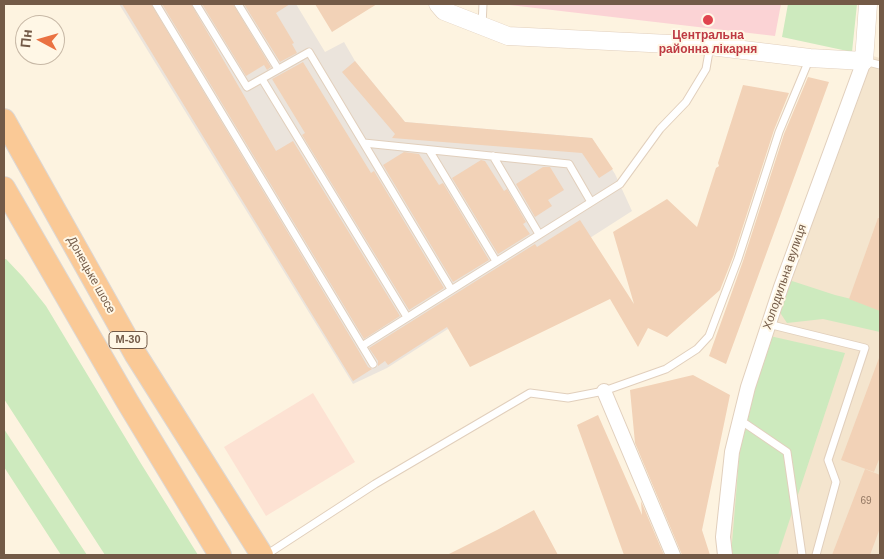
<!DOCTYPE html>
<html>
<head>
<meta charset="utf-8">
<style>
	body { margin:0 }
	#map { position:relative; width:884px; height:559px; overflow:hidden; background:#fdf3e0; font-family:Helvetica,sans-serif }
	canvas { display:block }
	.frame { position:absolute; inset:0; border:5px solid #735a47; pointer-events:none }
	.north { position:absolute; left:15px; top:15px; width:50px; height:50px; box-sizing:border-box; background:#fff7e6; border:1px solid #c7b8a6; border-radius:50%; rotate:276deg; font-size:14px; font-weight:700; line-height:20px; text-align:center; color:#735a47 }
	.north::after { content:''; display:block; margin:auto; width:18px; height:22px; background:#ea7242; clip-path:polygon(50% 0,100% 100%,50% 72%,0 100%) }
</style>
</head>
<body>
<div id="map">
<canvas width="884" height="559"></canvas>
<div class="frame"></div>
<div class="north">Пн</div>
</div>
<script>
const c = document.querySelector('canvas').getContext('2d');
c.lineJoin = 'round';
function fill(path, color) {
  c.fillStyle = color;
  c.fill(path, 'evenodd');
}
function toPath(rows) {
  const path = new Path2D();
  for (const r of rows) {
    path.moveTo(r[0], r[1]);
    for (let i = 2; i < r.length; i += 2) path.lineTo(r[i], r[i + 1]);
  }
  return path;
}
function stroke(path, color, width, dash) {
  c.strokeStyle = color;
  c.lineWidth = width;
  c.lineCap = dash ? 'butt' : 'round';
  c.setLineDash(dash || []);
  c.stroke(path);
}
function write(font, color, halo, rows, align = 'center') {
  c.font = font + ' Helvetica,sans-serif';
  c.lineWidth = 4;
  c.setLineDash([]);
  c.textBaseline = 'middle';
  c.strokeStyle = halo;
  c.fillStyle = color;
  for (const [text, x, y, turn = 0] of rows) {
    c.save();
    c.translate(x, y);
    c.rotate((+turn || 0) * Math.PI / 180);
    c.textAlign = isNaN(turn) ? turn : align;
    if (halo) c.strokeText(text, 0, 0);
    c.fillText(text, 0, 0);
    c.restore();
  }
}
fill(toPath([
	[869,55,880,58,880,555,731,555,729,544,735,455,774,322]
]), '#f4e5ce');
fill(toPath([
	[313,393,355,462,266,516,224,447]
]), '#fde2d3');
fill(toPath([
	[119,4,296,4,325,52,344,42,355,61,405,122,592,138,615,174,632,211,387,368,353,384]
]), '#ebe4dc');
fill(toPath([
	[501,4,781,4,775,36]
]), '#fbd3d5');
fill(toPath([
	[788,4,857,4,852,52,782,37],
	[4,259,6,259,23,277,46,306,140,462,198,555,105,555,4,399],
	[789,280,835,295,880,306,880,332,823,319,787,323,779,311],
	[770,336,845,353,778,555,731,555,741,435],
	[4,429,87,555,61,555,4,467]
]), '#cdeabe');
fill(toPath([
	[122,4,151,4,357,348,368,367,372,369,353,381],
	[162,4,191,4,276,151,293,141,400,316,364,339],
	[202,4,233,4,271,67,267,70,264,65,246,76],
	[244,4,290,4,276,13,294,43,292,44,297,53,280,62],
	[315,4,377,4,332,32],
	[355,61,405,122,592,138,613,169,599,178,582,153,392,138,395,134,342,72],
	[303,62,371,173,374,171,444,288,409,310,302,135,305,133,272,79],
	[808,77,829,82,726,364,709,356,743,261,784,134],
	[743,85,789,93,774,130,733,257,720,290,667,337,648,328,638,347,610,299,470,367,447,327,388,365,385,361,378,366,378,361,369,348,535,244,537,247,580,220,634,304,613,232,667,199,697,227,716,168,719,166,718,163],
	[404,152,419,154,439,185,443,183,489,260,453,282,383,165],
	[481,160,485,161,504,191,507,189,526,222,523,224,530,234,498,254,452,178],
	[543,167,550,167,564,190,548,200,552,206,535,217,516,184],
	[878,218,880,218,880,311,849,299],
	[879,358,880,359,880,457,874,472,841,460],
	[693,375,730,395,702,530,710,555,682,555,635,443,630,390],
	[598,415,642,515,641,501,664,555,624,555,577,425],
	[865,469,880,475,880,528,870,555,832,555],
	[534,510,558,555,447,555,497,530]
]), '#f2d2b7');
const service = toPath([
	[156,4,373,364],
	[196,4,247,87,309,52,451,289],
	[238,4,278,69],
	[482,26,483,4],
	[864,61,880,65],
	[262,79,407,317],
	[364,143,569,164,591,202],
	[429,150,496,261],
	[493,156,539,234],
	[768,324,865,348,828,460,836,482,816,555],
	[362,346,620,184,660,129,686,102,706,69,710,46],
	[740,420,787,452,802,555],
	[266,555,375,484,530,393,568,398,604,391,666,369,697,349,709,336,738,259,779,132,809,60]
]);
const minor = toPath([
	[604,391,673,555],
	[725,555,723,537,732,452,748,387,781,287,864,61]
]);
const tertiary = toPath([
	[438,4,444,11,508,36,710,46,810,58,864,61,868,4]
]);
const trunk = toPath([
	[4,120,136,355,262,555],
	[4,188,127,401,220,555]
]);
stroke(service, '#e1cfbc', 9);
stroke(minor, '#e1cfbc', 16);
stroke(tertiary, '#e1cfbc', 19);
stroke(trunk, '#ddd7d3', 24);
stroke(service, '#fff', 7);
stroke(minor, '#fff', 14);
stroke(tertiary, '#fff', 18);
stroke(trunk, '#fac996', 22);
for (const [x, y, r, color] of [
	[708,20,6,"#e0444e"]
]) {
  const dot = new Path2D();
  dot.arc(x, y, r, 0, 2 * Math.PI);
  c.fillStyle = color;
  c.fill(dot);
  stroke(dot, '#fff7e6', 2);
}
write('10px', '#937863', null, [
	["69",866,501]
]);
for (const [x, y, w] of [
	[128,340,38]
]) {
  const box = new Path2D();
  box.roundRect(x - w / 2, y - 8.5, w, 17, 4);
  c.fillStyle = '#fff7e6';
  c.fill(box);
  stroke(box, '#735a47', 1);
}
write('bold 11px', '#735a47', null, [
	["М-30",128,340]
]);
write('bold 12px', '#be3a42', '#fff7e6', [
	["Центральна",708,36],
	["районна лікарня",708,50]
]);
write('12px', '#735a47', '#fff7e6', [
	["Донецьке шосе",91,275,61],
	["Холодильна вулиця",785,277,-71]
]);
</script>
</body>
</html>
